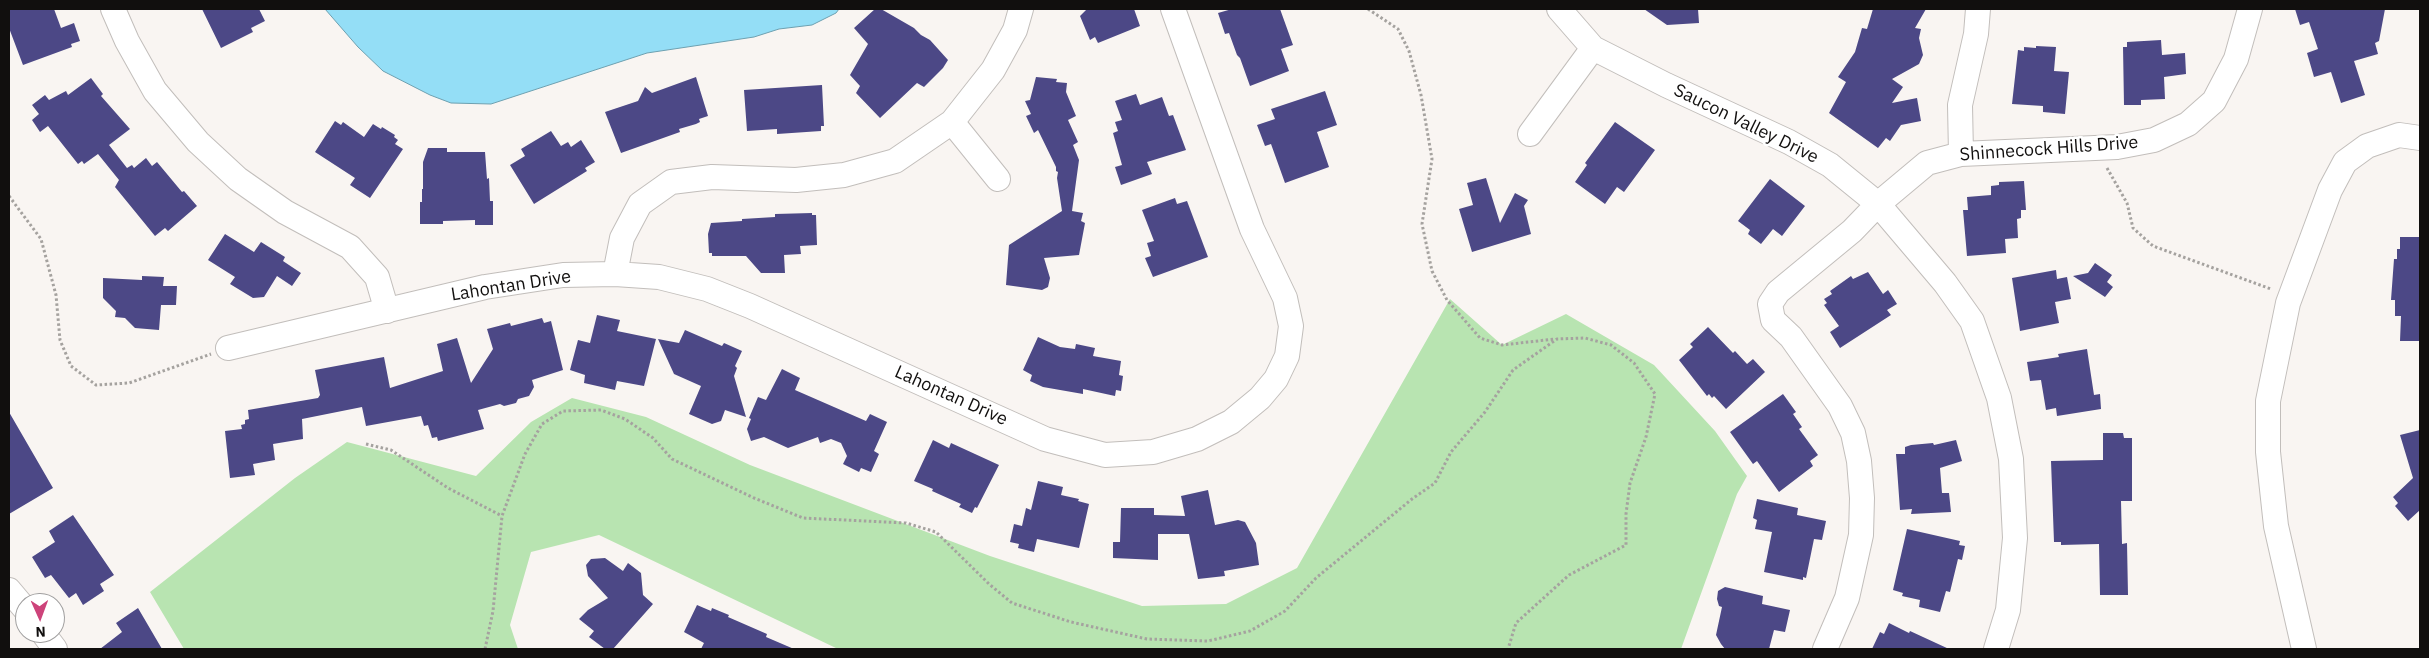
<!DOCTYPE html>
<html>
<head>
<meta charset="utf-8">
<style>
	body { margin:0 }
	#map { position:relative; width:2429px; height:658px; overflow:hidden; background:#f9f5f2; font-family:"IBM Plex Sans",sans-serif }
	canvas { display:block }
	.frame { position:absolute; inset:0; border:10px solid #110f0e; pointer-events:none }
	.north { position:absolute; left:15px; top:593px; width:50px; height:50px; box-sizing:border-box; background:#fff; border:1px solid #a09f9f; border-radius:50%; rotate:178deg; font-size:14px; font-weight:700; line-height:20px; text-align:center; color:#110f0e }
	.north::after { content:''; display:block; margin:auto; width:18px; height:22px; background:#cd437a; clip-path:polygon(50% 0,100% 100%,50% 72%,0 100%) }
</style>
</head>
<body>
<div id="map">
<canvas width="2429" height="658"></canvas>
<div class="frame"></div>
<div class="north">N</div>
</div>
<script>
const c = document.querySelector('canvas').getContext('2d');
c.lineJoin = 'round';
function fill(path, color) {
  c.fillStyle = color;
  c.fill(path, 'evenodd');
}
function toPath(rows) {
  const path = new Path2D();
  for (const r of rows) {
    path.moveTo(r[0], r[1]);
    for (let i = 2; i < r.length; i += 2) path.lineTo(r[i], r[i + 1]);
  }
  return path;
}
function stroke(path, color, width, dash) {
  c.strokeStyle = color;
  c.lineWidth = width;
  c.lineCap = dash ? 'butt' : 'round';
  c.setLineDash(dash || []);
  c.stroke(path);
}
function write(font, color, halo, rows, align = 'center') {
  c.font = font + ' "IBM Plex Sans",sans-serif';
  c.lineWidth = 5;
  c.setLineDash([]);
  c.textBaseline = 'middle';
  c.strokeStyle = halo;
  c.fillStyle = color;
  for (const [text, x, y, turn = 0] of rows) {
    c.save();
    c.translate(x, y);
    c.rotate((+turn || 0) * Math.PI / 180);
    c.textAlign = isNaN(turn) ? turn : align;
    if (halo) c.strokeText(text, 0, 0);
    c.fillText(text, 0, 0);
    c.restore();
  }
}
fill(toPath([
	[1450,299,1502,345,1566,314,1654,365,1715,431,1747,476,1737,494,1681,649,838,649,599,535,531,552,510,625,518,649,184,649,150,592,295,478,347,442,476,476,531,422,572,398,646,417,750,465,990,556,1142,606,1226,604,1297,568]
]), '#b8e4b1');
const water = toPath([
	[325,9,839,9,836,13,812,25,779,29,754,37,647,53,491,104,451,103,430,95,383,71,358,47,325,9]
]);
fill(water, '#94def6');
stroke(water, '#6da0b0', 1);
fill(toPath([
	[9,9,54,9,61,28,74,23,80,41,71,44,72,47,23,65,9,28],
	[202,9,259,9,265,21,251,28,253,32,221,48],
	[875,9,881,9,914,28,921,35,930,40,948,60,943,68,924,87,917,83,880,118,856,93,860,86,850,75,868,44,854,28],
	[1087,9,1134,9,1140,26,1098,43,1095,37,1090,40,1080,16],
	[1232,9,1280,9,1293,45,1281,49,1289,71,1250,86,1240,58,1237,55,1229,33,1225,34,1218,13],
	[1644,9,1698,9,1699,23,1667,25],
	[1873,9,1926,9,1915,28,1921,29,1919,38,1923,55,1919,64,1892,79,1903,87,1892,103,1917,98,1921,121,1901,125,1890,141,1886,138,1878,148,1829,113,1846,82,1838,77,1855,52,1862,28,1867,29],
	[2295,9,2385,9,2379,41,2375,43,2378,54,2354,61,2365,95,2341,103,2331,72,2314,77,2307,53,2318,49,2309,22,2300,25],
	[2161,40,2162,55,2185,53,2186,74,2164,77,2165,99,2141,100,2141,105,2124,105,2123,47,2127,47,2127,42],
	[2036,46,2056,47,2054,71,2069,72,2065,114,2043,112,2043,106,2012,104,2018,50,2024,51,2024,47,2036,48],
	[696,77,708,116,699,119,700,122,696,124,679,129,680,132,621,153,605,112,638,101,645,87,652,93],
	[1036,77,1057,79,1056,82,1067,83,1066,92,1076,116,1068,120,1078,142,1073,145,1079,160,1072,211,1083,213,1081,221,1085,223,1079,255,1044,258,1050,278,1048,287,1042,290,1006,285,1009,245,1062,211,1057,178,1058,172,1056,171,1056,167,1038,130,1034,133,1026,116,1031,114,1025,101,1030,100],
	[91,78,103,94,101,96,130,129,109,145,127,168,132,165,134,168,146,158,152,166,157,162,182,192,184,191,197,206,168,231,165,228,155,236,115,187,119,180,98,154,84,164,82,161,78,164,48,126,40,132,32,120,39,114,32,105,45,95,49,100,66,91,68,95],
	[822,85,824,126,821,126,821,131,777,134,777,129,747,131,744,90],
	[1325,91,1337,125,1317,132,1329,167,1285,183,1271,144,1265,146,1257,125,1275,119,1271,109],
	[1136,94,1140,105,1162,97,1169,116,1173,115,1186,150,1147,162,1152,174,1121,185,1115,167,1122,165,1113,133,1118,131,1115,122,1122,120,1115,101],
	[335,121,341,125,343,122,364,137,373,124,381,129,382,127,395,135,394,137,398,140,395,144,403,149,370,198,350,185,355,178,315,152],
	[1615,122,1655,150,1624,192,1617,187,1605,204,1575,182,1587,165,1585,163],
	[551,131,561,146,568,142,571,147,581,140,595,162,585,168,587,171,534,204,510,165,525,156,521,149],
	[428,148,447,148,447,152,485,152,487,179,489,178,490,201,493,201,493,225,475,225,475,220,443,221,443,224,420,224,420,202,422,202,422,189,423,189,423,162],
	[1486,178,1500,223,1515,193,1528,200,1524,206,1531,234,1472,252,1459,209,1473,205,1467,183],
	[1770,179,1805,206,1782,236,1773,229,1761,244,1748,234,1750,230,1738,221],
	[2024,181,2026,210,2021,210,2021,218,2017,219,2018,238,2005,239,2006,253,1967,256,1963,210,1968,210,1967,197,1991,195,1991,186,1999,185,1999,182],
	[1175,198,1177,204,1187,201,1208,257,1153,277,1145,258,1151,256,1147,243,1154,241,1142,210],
	[812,213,812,215,816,215,817,245,800,246,801,254,784,255,785,273,761,273,746,256,712,256,712,253,709,253,708,234,711,223,742,221,742,219,775,217,775,214],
	[225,234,254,252,261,242,285,257,283,261,301,273,292,286,277,276,264,297,253,298,230,284,235,277,208,260],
	[2400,237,2420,237,2420,341,2400,341,2401,316,2395,316,2395,300,2391,300,2394,259,2397,259,2397,249,2400,249],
	[2095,263,2112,275,2107,282,2113,287,2105,297,2073,276,2088,273],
	[2056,270,2057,279,2067,277,2071,299,2055,302,2059,323,2020,331,2012,278],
	[1868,272,1883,294,1888,290,1897,304,1887,310,1891,315,1840,348,1830,332,1839,326,1824,305,1827,303,1824,299,1832,294,1830,291,1851,276,1853,279],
	[142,276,164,277,163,286,177,286,176,305,161,305,159,330,135,328,125,318,115,317,116,311,103,298,103,278,142,280],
	[597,315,620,320,617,331,656,339,644,386,617,381,615,390,584,383,585,375,570,370,578,340,590,343],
	[542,318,544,323,551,321,563,370,532,380,534,387,529,396,518,399,516,403,504,406,500,404,478,410,484,429,438,441,437,437,432,438,428,425,424,426,421,416,366,426,362,407,302,419,303,439,273,444,275,460,253,464,255,475,230,478,225,431,242,429,241,425,245,424,245,420,249,419,248,410,318,398,320,395,315,370,384,357,390,388,443,371,437,344,457,338,471,383,493,349,487,329,510,323,511,326],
	[1708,327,1733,353,1735,351,1747,364,1753,359,1765,372,1726,409,1714,396,1712,398,1709,394,1707,396,1679,360,1693,347,1690,344],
	[685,330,722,346,724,343,742,351,735,366,737,368,734,376,746,417,725,410,721,421,712,424,689,414,701,386,674,374,658,339,679,343],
	[1038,337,1060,347,1075,349,1076,344,1095,348,1093,356,1121,361,1119,375,1123,376,1121,391,1116,390,1115,396,1083,389,1083,394,1043,387,1030,381,1032,375,1023,370],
	[2087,349,2094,395,2100,394,2101,409,2057,416,2056,408,2046,410,2041,380,2030,381,2027,362,2059,357,2058,354],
	[782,369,800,378,795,390,866,421,870,414,887,422,874,451,879,454,871,472,861,468,859,472,843,464,847,456,841,443,831,439,820,443,818,437,788,448,764,437,751,441,747,429,751,419,749,418,758,397,766,400],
	[1783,394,1796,412,1793,414,1802,427,1799,429,1818,455,1810,461,1813,466,1779,492,1757,461,1753,464,1730,432],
	[9,412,53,488,9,514],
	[2420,430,2420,510,2408,521,2395,506,2398,503,2393,497,2413,478,2400,435],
	[2103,433,2123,433,2124,438,2132,438,2132,501,2121,501,2122,544,2127,543,2128,595,2100,595,2099,544,2061,545,2061,542,2054,542,2051,461,2103,460],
	[933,440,949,448,951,443,999,465,977,508,975,507,972,513,959,507,961,504,932,491,933,489,914,481],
	[1956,440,1962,461,1940,468,1942,493,1949,493,1951,512,1911,514,1912,509,1900,510,1896,454,1905,454,1905,447,1911,445,1933,443,1934,445],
	[1038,481,1063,487,1061,495,1079,499,1078,501,1089,504,1079,548,1037,539,1034,552,1018,548,1019,544,1010,542,1014,524,1022,526,1026,508,1031,510],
	[1208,490,1215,525,1238,520,1245,522,1256,543,1259,565,1224,571,1225,576,1198,579,1189,534,1158,534,1158,560,1113,558,1113,542,1120,542,1121,508,1154,508,1154,515,1185,516,1181,496],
	[1757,499,1798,508,1797,515,1826,521,1822,540,1814,539,1806,578,1803,577,1803,580,1764,572,1772,532,1755,529,1757,520,1753,518],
	[73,515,114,575,100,584,104,591,83,605,76,593,69,598,51,575,45,578,32,557,55,542,49,531],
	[1907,529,1960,541,1959,545,1965,546,1962,560,1958,559,1950,592,1946,591,1940,612,1919,607,1920,600,1902,596,1903,593,1893,590],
	[605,558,623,571,628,563,641,573,643,595,653,604,613,649,605,649,589,637,594,631,579,619,588,610,608,598,588,576,586,565,591,559],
	[1725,587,1763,596,1762,604,1790,610,1785,632,1774,630,1769,649,1725,649,1721,644,1716,635,1722,607,1719,606,1717,599,1718,591],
	[697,605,711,611,712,608,729,615,728,617,767,634,766,637,794,649,701,649,704,643,684,632],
	[138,608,162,649,100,649,122,632,116,623],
	[1889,623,1909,633,1910,631,1949,649,1872,649,1880,632,1884,634]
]), '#4c4886');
const minor = toPath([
	[113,9,127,41,155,91,198,142,238,179,285,212,350,247,377,277,387,311],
	[1559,9,1593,48,1666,85,1789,142,1830,165,1878,204,1945,283,1972,321,1999,398,2011,459,2015,538,2008,610,1996,649],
	[952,122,998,179],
	[1530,134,1593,48],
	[1961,154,1960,105,1976,34,1978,9],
	[615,274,622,238,640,204,671,182,712,177,796,180,844,175,895,161,952,122,993,70,1015,30,1021,9],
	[228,348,485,287,563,275,615,274,659,277,707,289,750,306,1045,439,1105,455,1153,452,1197,439,1231,422,1260,398,1276,379,1287,356,1291,326,1285,298,1252,229,1173,9],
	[9,590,25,609],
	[43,633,55,649],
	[1825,649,1847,598,1861,535,1862,498,1859,461,1853,433,1840,406,1791,337,1773,320,1770,304,1778,292,1852,231,1878,204,1927,163,1961,154,2117,147,2154,140,2188,124,2214,101,2236,59,2250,9],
	[2304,649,2276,526,2268,452,2268,401,2288,303,2330,190,2345,162,2367,146,2399,135,2420,138]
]);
stroke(minor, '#c2bebb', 26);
stroke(toPath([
	[1368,9,1398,29,1409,51,1421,95,1432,159,1422,224,1432,271,1447,300,1480,338,1502,345,1555,339],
	[2107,168,2127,203,2133,228,2153,246,2271,289],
	[9,196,41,239,56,295,60,340,71,366,96,385,129,383,211,354],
	[366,444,391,450,448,488,502,516],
	[485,649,493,611,502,516,525,454,542,424,563,411,601,410,625,419,653,438,672,459,754,498,803,518,906,523,936,532,989,584,1012,603,1071,622,1147,639,1208,641,1250,631,1285,611,1316,578,1412,499,1435,483,1451,452,1485,412,1513,370,1557,339,1585,338,1611,345,1634,363,1655,394,1646,437,1630,483,1626,514,1626,545,1569,575,1516,623,1508,649]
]), '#a5a29f', 3, [2.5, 2.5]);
stroke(minor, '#fff', 24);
write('18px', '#110f0e', '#fff', [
	["Saucon Valley Drive",1746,124,26],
	["Shinnecock Hills Drive",2049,149,-4],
	["Lahontan Drive",511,286,-9],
	["Lahontan Drive",951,396,24]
]);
</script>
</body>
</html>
